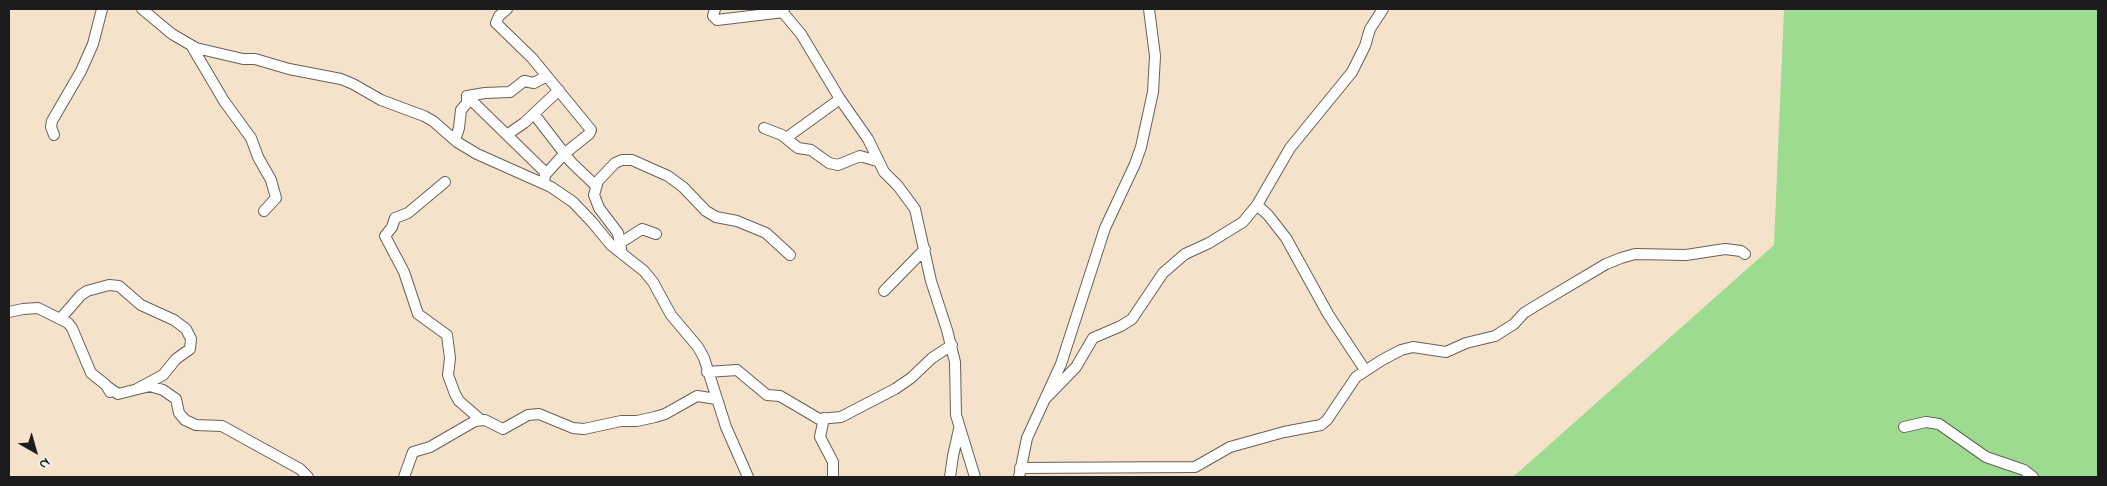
<!DOCTYPE html>
<html>
<head>
<meta charset="utf-8">
<style>
	body { margin:0 }
	#map { position:relative; width:2107px; height:486px; overflow:hidden; background:#f4e2ca; font-family:"Indie Flower",sans-serif }
	canvas { display:block }
	.frame { position:absolute; inset:0; border:10px solid #1c1c1c; pointer-events:none }
	.north { position:absolute; left:10px; top:426px; width:50px; height:50px; -webkit-text-stroke:4px #f7f3e8; paint-order:stroke; rotate:142deg; font-size:14px; font-weight:700; line-height:20px; text-align:center; color:#1c1c1c }
	.north::after { content:''; display:block; margin:auto; width:18px; height:22px; background:#1c1c1c; clip-path:polygon(50% 0,100% 100%,50% 72%,0 100%) }
</style>
</head>
<body>
<div id="map">
<canvas width="2107" height="486"></canvas>
<div class="frame"></div>
<div class="north">N</div>
</div>
<script>
const c = document.querySelector('canvas').getContext('2d');
c.lineJoin = 'round';
function fill(path, color) {
  c.fillStyle = color;
  c.fill(path, 'evenodd');
}
function toPath(rows) {
  const path = new Path2D();
  for (const r of rows) {
    path.moveTo(r[0], r[1]);
    for (let i = 2; i < r.length; i += 2) path.lineTo(r[i], r[i + 1]);
  }
  return path;
}
function stroke(path, color, width, dash) {
  c.strokeStyle = color;
  c.lineWidth = width;
  c.lineCap = dash ? 'butt' : 'round';
  c.setLineDash(dash || []);
  c.stroke(path);
}
fill(toPath([
	[1784,9,2098,9,2098,477,1513,477,1774,245]
]), '#9cdb90');
const minor = toPath([
	[142,9,172,34,196,48,243,59,255,59,289,69,341,79,353,84,381,100,424,116,433,121,457,142,477,154,551,187,573,202,592,222,611,245,644,271,653,282,671,315,698,347,704,358,726,427,748,477],
	[507,9,499,16,496,23,532,58,591,130,589,134,564,154,545,175,544,184],
	[715,9,713,16,717,20,784,12],
	[780,9,801,34,840,99,868,139,884,172,898,186,915,209,931,281,947,330,955,362,956,415,975,477],
	[191,45,224,101,251,138,258,157,271,180,276,198,264,211],
	[467,96,546,173],
	[534,114,571,162,596,186],
	[764,128,782,135,798,148,811,150,829,163,838,165,860,156,877,161],
	[508,134,524,123,559,90],
	[54,135,51,127,52,121,81,71,93,44,102,9],
	[786,138,840,99],
	[455,140,459,128,461,110,467,103,467,96,485,93,510,92,524,81,534,83,547,76],
	[445,182,408,213,395,218,392,227,385,236,404,272,418,314,447,335,450,358,448,375,455,394,459,401,481,420],
	[1257,205,1268,215,1286,238,1328,314,1365,370],
	[620,243,642,229,656,234],
	[622,254,618,233,599,208,594,195,598,181,615,163,622,160,632,160,668,176,683,187,706,211,716,217,737,221,766,233,790,255],
	[884,291,925,249],
	[9,312,23,309,38,308,68,323,72,328,91,373,106,385,110,392],
	[61,318,81,295,87,291,109,285,119,286,141,305,174,320,186,329,191,339,190,349,176,359,163,375,137,389],
	[707,372,737,370,767,395,780,396,819,419,841,417,895,389,911,378,932,358,952,345],
	[108,387,118,394,150,386,163,390,176,399,179,413,185,420,196,425,222,426,300,469,308,477],
	[1045,399,1076,367,1093,338,1121,326,1132,319,1163,273,1185,254,1209,243,1243,222,1257,205,1290,148,1352,72,1365,46,1370,29,1383,9],
	[824,418,820,437,833,462,833,477],
	[1904,427,1926,422,1939,424,1986,457,2024,470,2033,477],
	[1020,468,1195,467,1230,447,1284,432,1321,425,1327,420,1356,377,1382,360,1401,350,1413,347,1446,352,1466,343,1495,336,1514,324,1524,313,1537,305,1606,264,1621,258,1635,254,1686,255,1725,249,1741,251,1745,254],
	[404,477,413,452,430,447,475,421,485,420,503,429,528,415,539,414,573,428,584,429,621,421,637,421,655,417,665,414,697,396,717,399],
	[950,477,953,456,959,429],
	[1019,477,1027,438,1061,364,1105,228,1135,164,1141,147,1153,92,1155,56,1149,9]
]);
stroke(minor, '#686159', 12);
stroke(minor, '#fff', 10);
</script>
</body>
</html>
